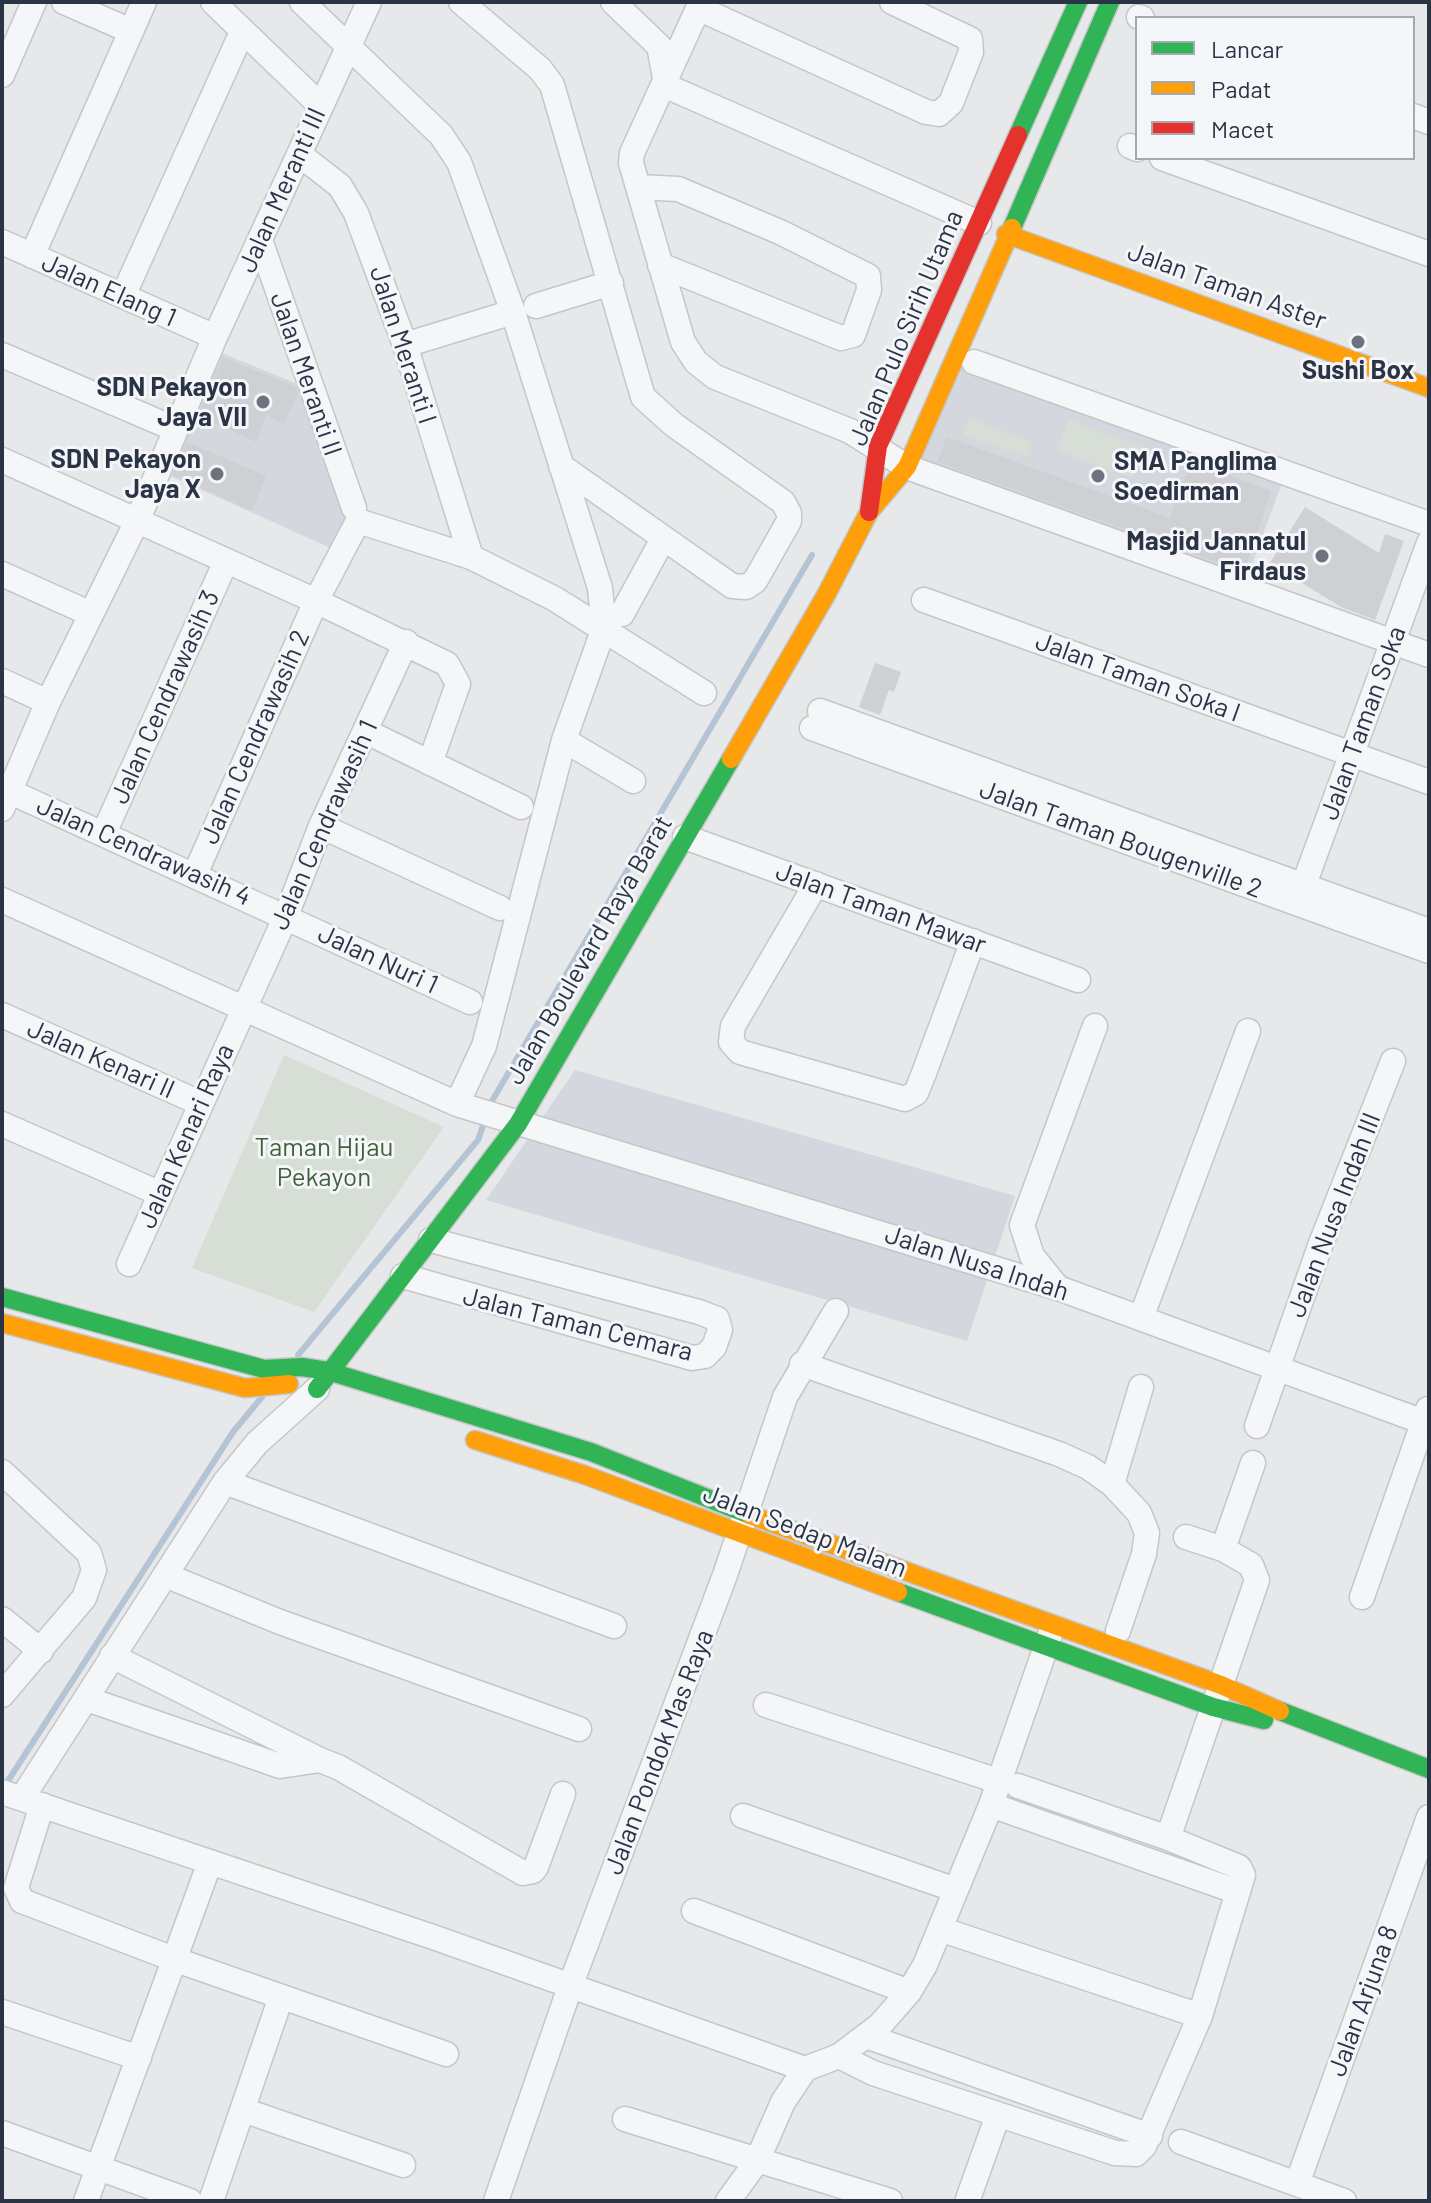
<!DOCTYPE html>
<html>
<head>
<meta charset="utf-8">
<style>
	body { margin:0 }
	#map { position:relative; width:1431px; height:2203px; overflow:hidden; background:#e6e8ea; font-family:Barlow,sans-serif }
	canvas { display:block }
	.frame { position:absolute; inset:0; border:4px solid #2b3445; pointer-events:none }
	.legend { position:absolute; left:1135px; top:16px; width:280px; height:144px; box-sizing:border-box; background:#f4f6f9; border:2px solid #a4a8b1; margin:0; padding:10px 14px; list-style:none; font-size:24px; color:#2b3445 }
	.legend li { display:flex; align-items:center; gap:16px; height:40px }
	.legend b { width:40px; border:2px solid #a4a8b1 }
</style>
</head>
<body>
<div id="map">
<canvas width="1431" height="2203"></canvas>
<div class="frame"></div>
<ul class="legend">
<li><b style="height:10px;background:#30b455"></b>Lancar</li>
<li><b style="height:10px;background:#ff9f0a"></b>Padat</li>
<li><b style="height:10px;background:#e5322d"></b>Macet</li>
</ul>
</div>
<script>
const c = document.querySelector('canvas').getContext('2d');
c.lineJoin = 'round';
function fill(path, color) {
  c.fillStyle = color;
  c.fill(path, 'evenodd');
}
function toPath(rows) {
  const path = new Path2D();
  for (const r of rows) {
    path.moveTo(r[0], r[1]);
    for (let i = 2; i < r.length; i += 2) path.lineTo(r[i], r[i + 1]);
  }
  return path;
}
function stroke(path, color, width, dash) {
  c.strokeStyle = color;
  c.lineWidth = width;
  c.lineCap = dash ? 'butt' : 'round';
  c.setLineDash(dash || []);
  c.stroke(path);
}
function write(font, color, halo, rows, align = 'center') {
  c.font = font + ' Barlow,sans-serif';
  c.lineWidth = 6;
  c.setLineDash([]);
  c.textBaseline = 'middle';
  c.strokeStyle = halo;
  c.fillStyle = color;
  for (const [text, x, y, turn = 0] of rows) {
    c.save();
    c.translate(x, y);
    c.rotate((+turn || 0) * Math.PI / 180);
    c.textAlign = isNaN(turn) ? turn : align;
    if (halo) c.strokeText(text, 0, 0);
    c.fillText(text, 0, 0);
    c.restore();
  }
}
fill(toPath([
	[217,351,300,385,347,519,335,550,164,473],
	[957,366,1282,483,1244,586,913,469],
	[575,1070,1015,1196,967,1341,486,1200]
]), '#d4d7dd');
fill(toPath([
	[969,418,1032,442,1027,457,962,435],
	[1068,420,1144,447,1133,478,1057,451],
	[284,1055,444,1127,314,1312,192,1268]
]), '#d6ded6');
stroke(toPath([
	[489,1106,812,555],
	[298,1355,478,1140,486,1117],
	[4,1787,233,1432,262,1397]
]), '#b4c4d5', 6);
fill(toPath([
	[223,357,296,387,298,394,284,424,266,415,256,442,198,415],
	[947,437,1170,518,1191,461,1271,491,1244,572,937,462],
	[187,442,266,476,252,511,173,475],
	[1305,507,1379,553,1385,534,1404,541,1375,620,1341,607,1270,563],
	[875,663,901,672,894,692,889,690,880,715,859,707]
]), '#ced0d3');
const street = toPath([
	[64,2,131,31],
	[213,2,320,105],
	[302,2,441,135,459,162,513,312,600,588,604,628,564,740,484,1046,457,1104],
	[461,2,540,69,552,85,643,397,674,425,783,502,789,513,789,521,755,581,746,587,732,586,561,466],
	[613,2,659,46,666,83],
	[701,2,632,153,631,163,683,342,696,362,715,377,850,431,907,467,1429,655],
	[698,8,926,112,939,114,951,103,971,52,970,39,892,2],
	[1139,17,1142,18],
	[2,75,34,2],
	[666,86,979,223],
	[1413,116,1429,122],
	[1130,146,1137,149],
	[299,154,340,186,356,213,405,345,471,557],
	[1162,158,1429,254],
	[638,187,678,189,780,232,868,276,869,290,853,335,841,338,660,265],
	[260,240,354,508],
	[2,242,215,337],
	[32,256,144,2],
	[123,296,242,32],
	[536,306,611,283],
	[405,345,513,312],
	[2,355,175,429],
	[974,362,1429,524],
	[2,460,316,601,447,664,458,684,430,763],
	[2,574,91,614],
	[924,600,1429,782],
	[622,614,663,539],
	[2,681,48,702],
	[820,711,1429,931],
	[812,728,1429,951],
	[365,731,521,807],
	[564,740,633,781],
	[2,788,470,1002],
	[2,809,48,702,138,519,215,337,369,2],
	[321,826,500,908],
	[104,833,226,561],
	[685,837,1078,980],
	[195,874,316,601,358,521,471,557,555,599,704,693],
	[816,884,733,1026,731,1042,740,1052,905,1099,916,1093,924,1073,973,941],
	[1299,898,1429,543],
	[2,900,457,1104,1058,1288,1429,1424],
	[2,1015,200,1103],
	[2,1124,161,1194],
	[129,1264,286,916,321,826,406,642],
	[403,1276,692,1358,705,1356,714,1347,720,1330,717,1319,699,1312,431,1240],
	[1058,1288,1032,1256,1022,1225,1095,1026],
	[1141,1318,1248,1031],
	[802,1364,1059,1454,1088,1467,1112,1484,1139,1513,1147,1533,1144,1554,1118,1631],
	[1257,1426,1320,1246,1393,1061],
	[2,1472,89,1553,94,1570,84,1598,2,1695],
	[225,1482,614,1626],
	[1112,1484,1141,1387],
	[1186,1537,1223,1549],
	[165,1575,280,1622,579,1729],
	[1362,1597,1428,1409],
	[2,1619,41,1651],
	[112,1656,320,1760],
	[87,1699,280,1766,320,1760,338,1767,523,1873,533,1871,536,1867,563,1794],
	[766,1705,998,1781],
	[1018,1786,1168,1838],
	[2,1792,433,1937,805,2069],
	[22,1798,225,1482,257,1443,317,1389],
	[42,1805,16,1888,22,1901,176,1960,446,2054],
	[991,1805,1238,1892],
	[743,1816,956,1890],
	[694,1911,909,1992],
	[940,1929,1200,2016],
	[2,2012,139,2058],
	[866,2036,1150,2136],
	[839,2056,873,2073,1115,2153,1136,2154,1144,2146,1200,2016,1243,1875,1239,1867,1168,1838,1257,1580,1251,1565,1223,1549,1253,1463],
	[243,2110,403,2165],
	[625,2119,890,2201],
	[2,2133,190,2201],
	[1181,2142,1344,2201],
	[1297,2184,1429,1817],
	[968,2199,998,2115],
	[86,2201,210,1862],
	[211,2201,281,1997],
	[496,2201,571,1984,725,1575,785,1397,836,1311],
	[728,2201,757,2161,783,2102,805,2069,839,2056,880,2025,909,1992,925,1965,991,1805,1050,1635]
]);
const fast = toPath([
	[1018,135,1078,2],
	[1012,228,1110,2],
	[2,1297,264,1369,302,1367,328,1371,591,1452,750,1515],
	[317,1389,518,1124,731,759],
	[898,1592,1213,1707,1264,1720],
	[1280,1711,1429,1769]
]);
const slow = toPath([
	[1006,234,1429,388],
	[731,759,826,595,869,512,907,467,1012,228],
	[2,1323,245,1388,289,1384],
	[475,1440,585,1475,898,1592],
	[750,1515,1221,1685,1280,1711]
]);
const jam = toPath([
	[869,512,878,446,1018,135]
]);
stroke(street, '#c4c6c8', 27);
stroke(fast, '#c4c6c8', 21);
stroke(slow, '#c4c6c8', 21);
stroke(jam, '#c4c6c8', 21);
stroke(street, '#f5f6f7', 24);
stroke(fast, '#30b455', 18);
stroke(slow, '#ff9f0a', 18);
stroke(jam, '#e5322d', 18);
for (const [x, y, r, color] of [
	[1358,342,8,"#6c737f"],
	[263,402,8,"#6c737f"],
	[217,474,8,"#6c737f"],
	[1098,476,8,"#6c737f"],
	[1322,556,8,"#6c737f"]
]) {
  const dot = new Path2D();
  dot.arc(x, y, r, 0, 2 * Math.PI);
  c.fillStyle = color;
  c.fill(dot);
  stroke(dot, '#f4f6f9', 3);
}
write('26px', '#2b3445', '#f4f6f9', [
	["Jalan Meranti III",282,190,-66],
	["Jalan Taman Aster",1227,286,20],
	["Jalan Elang 1",109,290,24],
	["Jalan Pulo Sirih Utama",906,328,-67],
	["Jalan Meranti I",403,345,72],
	["Jalan Meranti II",306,374,71],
	["Jalan Taman Soka I",1138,677,20],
	["Jalan Cendrawasih 3",165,697,-66],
	["Jalan Taman Soka",1363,723,-70],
	["Jalan Cendrawasih 2",255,737,-66],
	["Jalan Cendrawasih 1",324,825,-66],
	["Jalan Taman Bougenville 2",1121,839,20],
	["Jalan Cendrawasih 4",144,851,24],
	["Jalan Taman Mawar",881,908,20],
	["Jalan Boulevard Raya Barat",589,950,-60],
	["Jalan Nuri 1",378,959,25],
	["Jalan Kenari II",101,1059,24],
	["Jalan Kenari Raya",186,1136,-66],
	["Jalan Nusa Indah III",1334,1215,-69],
	["Jalan Nusa Indah",977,1263,18],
	["Jalan Taman Cemara",578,1324,14],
	["Jalan Sedap Malam",805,1531,21],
	["Jalan Pondok Mas Raya",659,1752,-69],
	["Jalan Arjuna 8",1363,2001,-70]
]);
write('bold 26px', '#2b3445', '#f4f6f9', [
	["Sushi Box",1358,370,"center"],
	["SDN Pekayon",247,387],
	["Jaya VII",247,417],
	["SDN Pekayon",201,459],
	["Jaya X",201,489],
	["SMA Panglima",1114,461,"left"],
	["Soedirman",1114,491,"left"],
	["Masjid Jannatul",1306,541],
	["Firdaus",1306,571]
], 'right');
write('26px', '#3f6138', '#f4f6f9', [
	["Taman Hijau",324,1147],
	["Pekayon",324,1177]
]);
</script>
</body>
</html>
